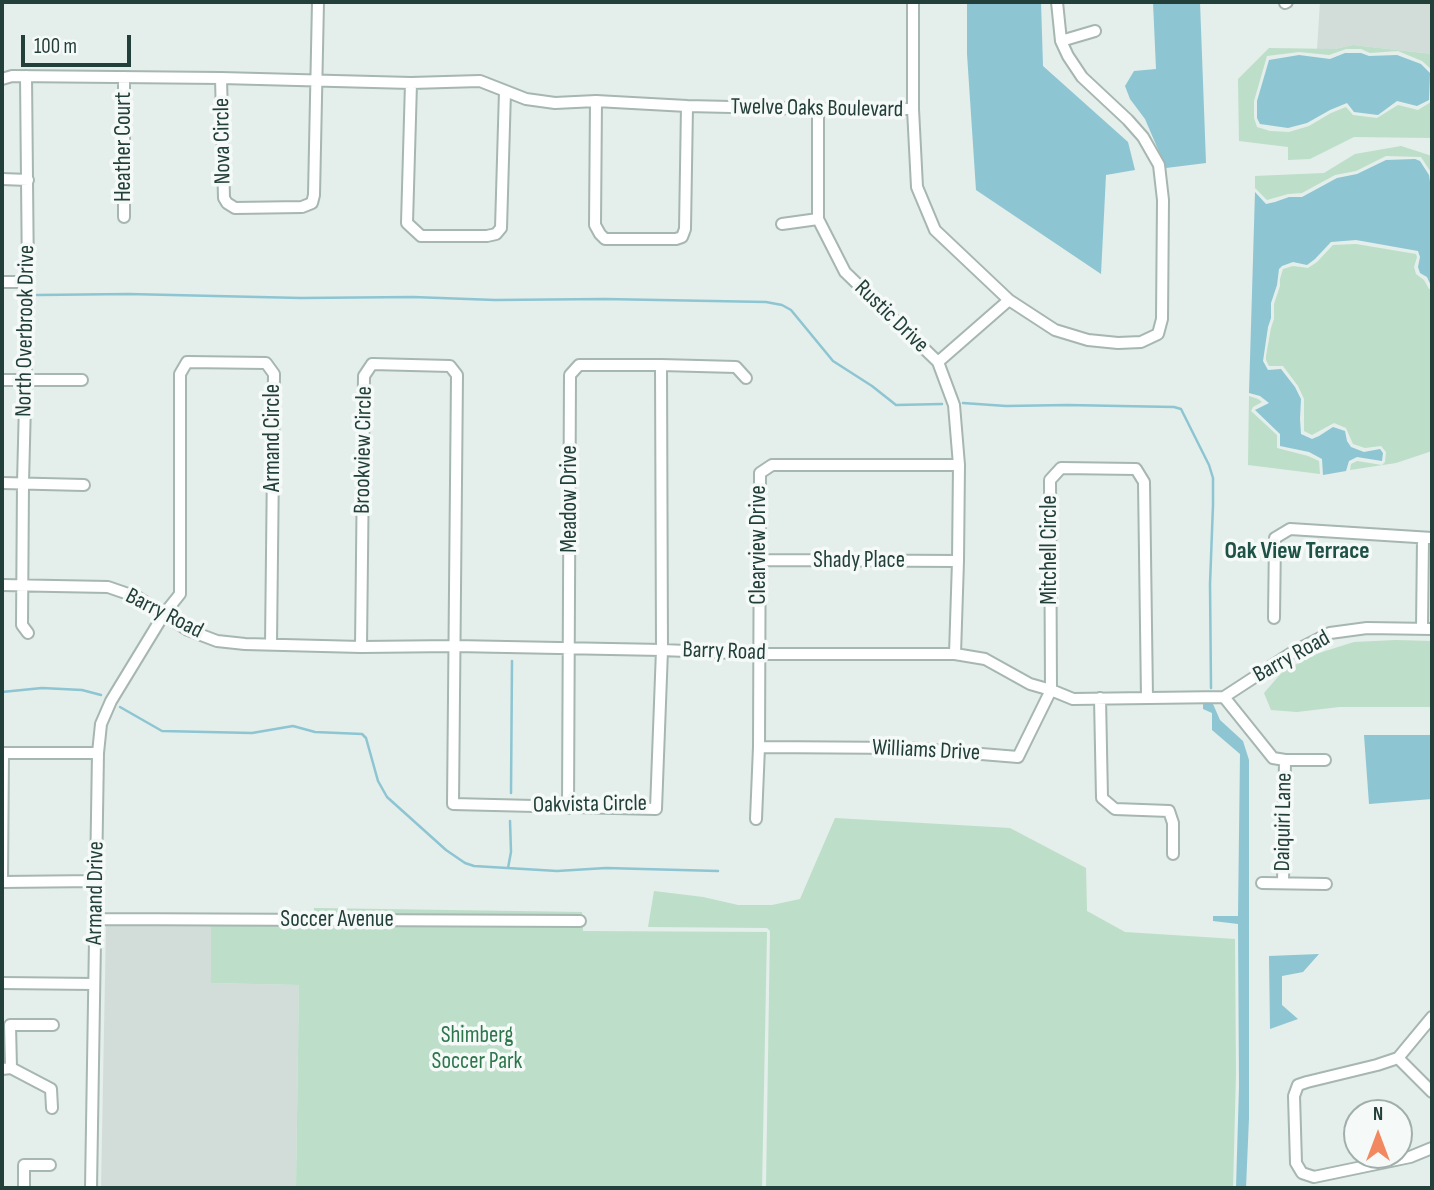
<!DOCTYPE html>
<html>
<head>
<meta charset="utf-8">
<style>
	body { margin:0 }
	#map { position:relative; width:1434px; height:1190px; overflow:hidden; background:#e4eeea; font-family:"Sofia Sans Condensed",sans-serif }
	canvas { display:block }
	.frame { position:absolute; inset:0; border:4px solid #233f39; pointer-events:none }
	.north { position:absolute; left:1343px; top:1099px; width:70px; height:70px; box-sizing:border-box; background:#f5faf8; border:2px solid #a1afac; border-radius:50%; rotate:0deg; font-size:19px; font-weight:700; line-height:28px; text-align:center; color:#233f39 }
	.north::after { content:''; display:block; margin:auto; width:24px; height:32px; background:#f1885f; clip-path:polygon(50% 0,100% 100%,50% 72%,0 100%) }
	.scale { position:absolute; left:21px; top:35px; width:110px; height:32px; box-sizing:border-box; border:4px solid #233f39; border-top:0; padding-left:9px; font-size:21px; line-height:24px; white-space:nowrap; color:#233f39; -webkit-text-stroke:5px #f5faf8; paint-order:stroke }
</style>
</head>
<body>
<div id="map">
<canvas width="1434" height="1190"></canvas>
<div class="frame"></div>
<div class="north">N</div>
<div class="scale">100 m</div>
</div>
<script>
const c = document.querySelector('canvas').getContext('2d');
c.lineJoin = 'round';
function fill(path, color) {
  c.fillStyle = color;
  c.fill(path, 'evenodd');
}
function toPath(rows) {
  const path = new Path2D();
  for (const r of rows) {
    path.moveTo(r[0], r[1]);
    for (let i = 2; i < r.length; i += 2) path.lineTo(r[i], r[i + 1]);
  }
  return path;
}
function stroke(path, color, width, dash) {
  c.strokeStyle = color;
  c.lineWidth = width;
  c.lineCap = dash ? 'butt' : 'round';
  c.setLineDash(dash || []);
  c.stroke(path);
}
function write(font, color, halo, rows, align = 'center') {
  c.font = font + ' "Sofia Sans Condensed",sans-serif';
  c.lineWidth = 7;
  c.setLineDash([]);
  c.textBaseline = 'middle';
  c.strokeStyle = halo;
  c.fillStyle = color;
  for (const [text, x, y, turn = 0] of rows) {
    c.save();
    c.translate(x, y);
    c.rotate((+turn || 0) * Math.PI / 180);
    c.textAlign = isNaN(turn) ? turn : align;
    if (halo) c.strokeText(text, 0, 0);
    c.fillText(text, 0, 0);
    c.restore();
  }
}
fill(toPath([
	[1320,2,1432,2,1432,54,1353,45,1335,49,1317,49],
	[211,924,211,983,299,985,296,1188,101,1188,106,925]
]), '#d2ddd9');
fill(toPath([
	[1353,45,1432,54,1432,70,1422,61,1398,51,1370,53,1361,49,1346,49,1329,55,1299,52,1267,56,1254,101,1254,118,1257,127,1270,131,1289,132,1309,126,1331,113,1346,107,1353,115,1377,118,1398,105,1418,110,1431,102,1432,100,1432,138,1354,137,1310,159,1288,160,1288,147,1239,141,1238,79,1269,48,1335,49],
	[1401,146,1432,156,1432,174,1421,157,1386,156,1356,171,1335,175,1302,193,1288,194,1267,200,1255,188,1255,176,1324,173,1355,154],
	[1356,244,1416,254,1417,257,1414,267,1416,274,1424,280,1429,289,1432,289,1432,451,1396,463,1350,470,1351,464,1357,461,1382,465,1385,462,1386,452,1381,446,1365,448,1353,444,1346,428,1334,423,1312,435,1304,431,1304,399,1298,386,1283,366,1269,366,1266,360,1266,356,1271,328,1274,319,1274,304,1280,286,1280,279,1283,269,1293,266,1308,268,1317,262,1333,245],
	[1249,396,1258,399,1262,402,1253,407,1251,411,1277,435,1277,448,1308,456,1319,461,1320,474,1248,465],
	[1396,640,1432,641,1432,707,1339,707,1297,712,1271,710,1264,693,1283,671,1319,653,1354,642],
	[835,818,1010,828,1086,868,1087,911,1125,932,1235,939,1236,1073,1233,1188,766,1188,770,931,767,928,648,927,654,891,703,897,738,905,772,905,800,899],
	[314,908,582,912,583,931,767,932,762,1188,296,1188,299,985,211,983,211,924,313,926]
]), '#bddec8');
fill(toPath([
	[967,2,1041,2,1043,66,1128,142,1135,170,1106,175,1101,274,976,190,967,54],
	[1153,2,1200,2,1206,163,1166,168,1145,119,1130,99,1125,86,1134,71,1156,69],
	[1345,53,1361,53,1369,56,1397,55,1421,64,1430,73,1429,100,1417,106,1397,101,1378,115,1354,112,1347,103,1330,110,1307,123,1288,128,1260,124,1257,118,1257,101,1269,60,1299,55,1330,59],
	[1415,159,1420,161,1429,175,1432,195,1431,286,1427,277,1420,273,1418,267,1420,257,1418,251,1356,240,1331,242,1315,259,1307,265,1293,262,1282,266,1279,269,1277,285,1271,303,1271,318,1268,327,1263,361,1268,370,1281,369,1295,387,1301,399,1300,419,1301,434,1312,439,1319,436,1333,427,1345,431,1347,441,1351,447,1364,452,1380,449,1383,453,1382,461,1357,457,1349,461,1346,471,1323,475,1322,459,1309,452,1280,446,1280,434,1255,410,1269,403,1260,396,1249,393,1255,192,1266,204,1275,202,1289,197,1302,197,1337,178,1357,174,1386,160],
	[1203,702,1213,704,1220,720,1243,741,1249,760,1249,1118,1246,1188,1236,1188,1239,1087,1238,924,1213,921,1213,916,1238,916,1240,754,1212,730,1212,713,1203,709],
	[1364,735,1432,735,1432,799,1369,804],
	[1319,954,1303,972,1282,976,1282,1005,1298,1019,1270,1029,1269,956]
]), '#8dc5d2');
stroke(toPath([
	[37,295,129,294,301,298,413,297,495,300,605,299,766,302,782,305,791,310,833,361,872,386,896,405,942,404],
	[963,403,1006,406,1067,405,1174,407,1181,409,1209,465,1213,478,1213,505,1210,584,1211,688],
	[2,692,42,688,82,690,101,695],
	[120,707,162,731,252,733,293,726,315,732,362,734,366,738,378,781,387,797,446,850,465,863,474,866,557,871,606,868,718,871],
	[511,793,512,661],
	[508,868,511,852,510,821]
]), '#8dc5d2', 2.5);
const minor = toPath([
	[913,2,913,109,917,187,935,230,1009,300,1055,330,1088,340,1118,343,1141,342,1158,334,1162,319,1163,200,1159,165,1143,137,1128,120,1082,77,1068,56,1061,41,1057,2],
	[1285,3,1287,2],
	[1061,41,1095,31],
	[26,76,28,282,23,483,22,625,28,633],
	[221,78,224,198,227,203,235,208,302,207,312,203,314,195,318,2],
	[2,79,12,76,221,78,411,83,480,81,526,99,555,103,596,101,687,106,818,109,913,109],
	[411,83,407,223,421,236,487,236,496,234,501,228,505,91],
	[596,101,595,225,600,234,605,239,676,239,682,237,685,229,687,106],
	[818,109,818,219,845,272,938,362,954,405,959,465,958,561,955,654],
	[2,179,28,180],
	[124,217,124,77],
	[782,224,818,219],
	[2,282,28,282],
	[938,362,1009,300],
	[2,380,82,380],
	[2,483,84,485],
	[760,560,958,561],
	[2,585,108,587,137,597,188,630,217,641,245,644,361,647,455,646,662,650,758,654,955,654,985,659,1030,684,1051,690,1073,699,1224,697,1293,652,1330,633,1367,628,1432,629],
	[1274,618,1275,538,1290,529,1432,538],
	[1422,629,1423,539],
	[361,647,364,376,372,364,450,366,457,375,453,804,656,809,662,650,661,365],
	[1224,697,1273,758,1285,760,1325,760],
	[1100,698,1102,798,1115,809,1169,811,1173,823,1173,854],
	[759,747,908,748,1018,757,1051,690,1050,480,1061,468,1136,469,1144,482,1147,698],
	[2,753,98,753],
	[568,808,570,375,579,365,661,365,736,367,746,378],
	[756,819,759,747,760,473,772,465,959,465],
	[2,882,3,753],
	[2,882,96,881],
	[1262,883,1326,884],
	[1283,883,1285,760],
	[95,919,580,921],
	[2,983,94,984],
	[1398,1058,1432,1017],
	[11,1068,10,1025,53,1025],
	[2,1069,11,1068,51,1089,52,1108],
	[1432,1092,1398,1058,1377,1065,1307,1082,1298,1085,1294,1096,1296,1163,1302,1173,1314,1177,1410,1157,1432,1148],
	[24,1188,24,1165,50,1165],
	[91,1188,98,753,101,724,111,701,164,614,180,594,180,374,187,362,266,363,274,374,271,644]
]);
stroke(minor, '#a6b6b1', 14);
stroke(minor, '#fff', 10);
write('23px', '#233f39', '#f5faf8', [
	["Twelve Oaks Boulevard",817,109,1],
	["Nova Circle",223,141,-91],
	["Heather Court",124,147,-90],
	["Rustic Drive",891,317,44],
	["North Overbrook Drive",26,331,-89],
	["Armand Circle",273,438,-90],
	["Brookview Circle",364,450,-89],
	["Meadow Drive",570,499,-90],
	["Clearview Drive",759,545,-90],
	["Mitchell Circle",1050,550,-90],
	["Shady Place",859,561],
	["Barry Road",164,614,27],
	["Barry Road",724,652,2],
	["Barry Road",1292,657,-29],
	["Williams Drive",926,751,3],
	["Oakvista Circle",590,805,-1],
	["Daiquiri Lane",1284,822,-89],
	["Armand Drive",96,893,-89],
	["Soccer Avenue",337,920]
]);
write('23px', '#2d764c', '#f5faf8', [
	["Shimberg",477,1036],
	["Soccer Park",477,1062]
]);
write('bold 24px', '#1f5247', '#f5faf8', [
	["Oak View Terrace",1297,552]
]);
</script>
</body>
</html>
